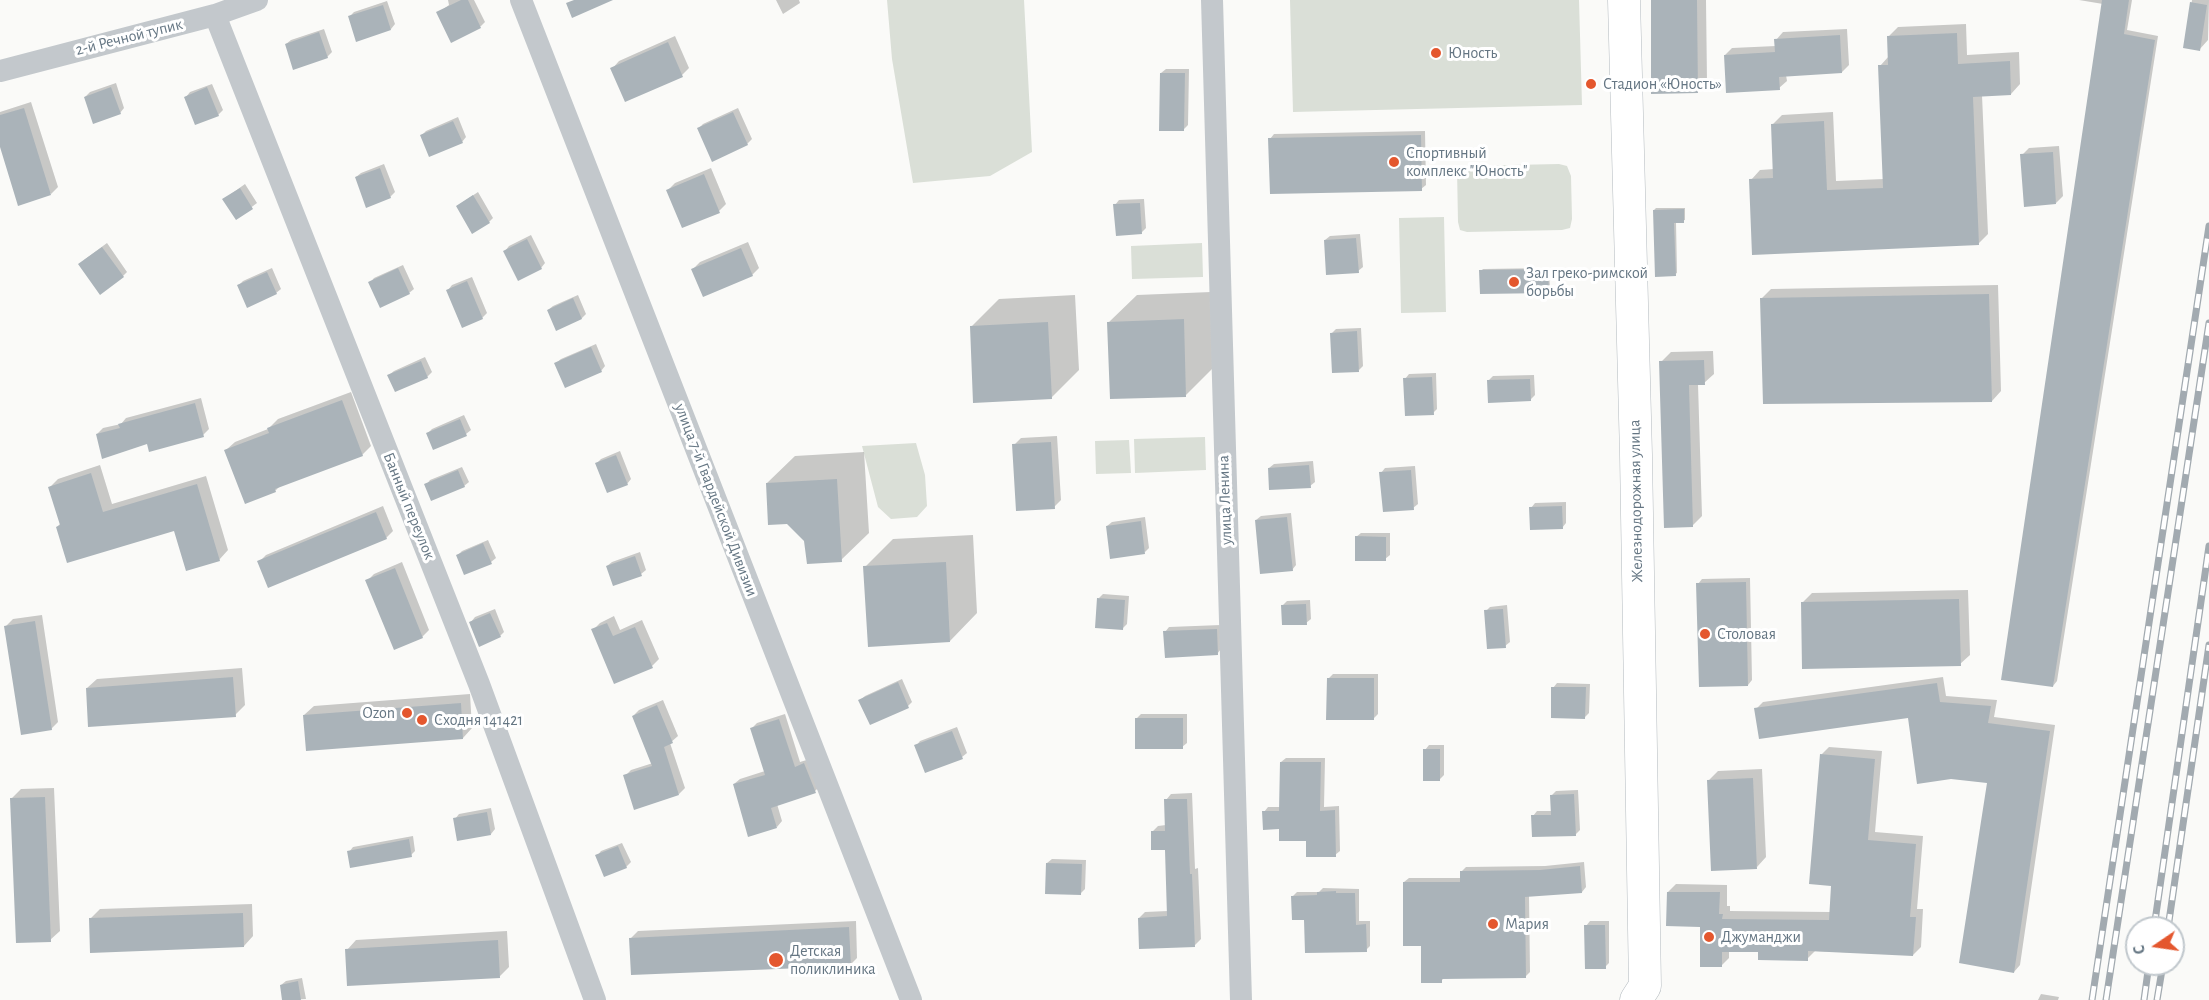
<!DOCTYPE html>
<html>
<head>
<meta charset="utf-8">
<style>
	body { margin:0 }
	#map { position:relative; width:2209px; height:1000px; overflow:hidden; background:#fafaf8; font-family:"Alegreya Sans",sans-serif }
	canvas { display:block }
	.north { position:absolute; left:2125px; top:916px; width:60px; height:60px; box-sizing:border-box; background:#fff; border:2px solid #c1c8cd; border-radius:50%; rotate:257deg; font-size:16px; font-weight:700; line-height:24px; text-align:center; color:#657683 }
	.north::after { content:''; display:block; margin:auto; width:21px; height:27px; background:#e4572e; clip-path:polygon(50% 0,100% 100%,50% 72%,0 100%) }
</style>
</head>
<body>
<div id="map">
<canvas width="2209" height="1000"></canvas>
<div class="north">С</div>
</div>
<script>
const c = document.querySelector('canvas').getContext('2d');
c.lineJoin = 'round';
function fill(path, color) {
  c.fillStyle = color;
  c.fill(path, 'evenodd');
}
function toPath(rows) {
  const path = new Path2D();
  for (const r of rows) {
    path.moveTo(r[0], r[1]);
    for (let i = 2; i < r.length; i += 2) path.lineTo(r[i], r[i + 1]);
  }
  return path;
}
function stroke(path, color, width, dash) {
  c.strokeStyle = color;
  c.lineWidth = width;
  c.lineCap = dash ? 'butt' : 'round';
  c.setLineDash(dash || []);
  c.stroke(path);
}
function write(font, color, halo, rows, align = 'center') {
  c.font = font + ' "Alegreya Sans",sans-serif';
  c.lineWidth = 6;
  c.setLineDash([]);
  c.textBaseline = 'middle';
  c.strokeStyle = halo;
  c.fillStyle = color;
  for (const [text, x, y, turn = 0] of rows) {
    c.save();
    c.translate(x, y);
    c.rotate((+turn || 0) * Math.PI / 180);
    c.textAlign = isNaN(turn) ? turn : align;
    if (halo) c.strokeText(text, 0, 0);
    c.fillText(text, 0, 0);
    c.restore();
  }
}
fill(toPath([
	[887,0,1024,0,1032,152,990,176,913,183,892,59],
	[1290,0,1579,0,1582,105,1293,112],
	[1559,164,1567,166,1571,176,1572,219,1570,228,1562,230,1467,232,1460,230,1458,222,1457,169,1465,166],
	[1444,217,1446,312,1401,313,1399,218],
	[1202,243,1203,277,1132,279,1131,246],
	[1205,437,1206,470,1135,473,1134,439],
	[1129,440,1131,473,1096,474,1095,441],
	[916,443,925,475,927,506,917,517,891,519,878,507,862,446]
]), '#dadfd7');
fill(toPath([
	[448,0,474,0,485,22,481,26,452,41,438,13,449,5],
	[776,0,799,0,800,3,783,14],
	[1652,0,1706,0,1707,82,1697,92],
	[2079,0,2132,0,2127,30,2158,36,2057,681,2053,686,2103,4],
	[2192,0,2209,0,2208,40,2199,50,2185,47],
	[387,1,395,24,391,29,349,17,354,12],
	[1966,24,1967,55,2019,52,2020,84,2011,94,1982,95,1988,234,1978,244,1751,180,1760,170,1774,169,1773,124,1782,115,1833,112,1836,181,1884,179,1880,66,1889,56,1889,36,1898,27],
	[324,29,332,52,327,57,286,44,291,40],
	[1847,29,1849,65,1842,72,1786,75,1787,81,1779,88,1725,55,1732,48,1776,46,1776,40,1783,32],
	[675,36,689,68,682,75,612,69,619,61],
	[1166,69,1189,69,1188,125,1183,130,1161,73],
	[116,83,124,108,120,113,85,97,90,92],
	[212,84,223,110,218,115,186,97,190,92],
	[31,102,58,187,51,194,0,142,0,112],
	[738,108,752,139,747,144,698,129,703,124],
	[458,117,466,137,462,142,422,135,426,131],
	[1425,131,1426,185,1421,189,1270,139,1274,134],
	[2059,146,2063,196,2056,203,2022,155,2029,148],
	[384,164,395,192,390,197,356,177,361,173],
	[711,168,726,204,719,211,668,190,675,183],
	[245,184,257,203,237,218,224,199],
	[478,192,493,218,489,222,457,206],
	[1144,199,1146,228,1141,233,1115,205,1119,200],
	[1656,208,1685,208,1685,220,1676,222,1677,273,1675,274,1654,210],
	[1360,234,1363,267,1358,271,1325,240,1330,236],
	[531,235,545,263,541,268,505,251,509,246],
	[748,242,759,268,752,275,693,269,700,262],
	[107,243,127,272,123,276,84,260],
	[403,265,414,289,409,293,370,283,374,278],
	[272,268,281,289,276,293,239,285,243,281],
	[1549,268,1550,290,1548,291,1481,271,1483,269],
	[472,277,487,313,482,318,463,326,448,290,452,285],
	[1998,285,2001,391,1992,401,1762,298,1771,289],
	[1211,292,1213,368,1186,395,1109,322,1137,295],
	[578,295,586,314,582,318,556,329,548,310,553,306],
	[1075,295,1079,370,1051,398,971,327,999,299],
	[1361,328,1363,366,1359,370,1332,333,1336,329],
	[596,344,605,366,601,371,556,363,561,359],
	[1713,351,1714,374,1704,383,1698,384,1702,516,1692,526,1661,362,1671,352],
	[425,357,432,372,427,377,389,375,394,371],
	[1436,373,1437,409,1433,413,1405,379,1409,374],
	[1534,375,1535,395,1530,400,1489,380,1493,376],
	[351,392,371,446,362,455,281,485,276,490,246,502,226,450,235,442,268,429,278,419],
	[201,398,209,429,203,435,148,442,97,434,103,428,121,424,126,418],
	[464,415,471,430,466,434,428,433,432,429],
	[1057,436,1061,500,1054,507,1014,445,1021,438],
	[620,451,631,479,627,484,597,463,601,459],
	[864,452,869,533,841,560,805,540,767,483,795,456],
	[1313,461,1315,482,1310,486,1269,468,1274,464],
	[100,465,112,504,206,476,228,550,219,560,175,529,57,527,61,523,49,488,58,479],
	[1415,466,1418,504,1413,508,1381,473,1385,468],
	[462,467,469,482,464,486,426,485,430,480],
	[1566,502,1566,523,1562,528,1531,508,1535,503],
	[383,506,393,531,386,538,259,562,266,555],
	[1291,513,1296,565,1292,570,1256,520,1261,516],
	[1145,517,1149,548,1145,552,1107,526,1112,522],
	[1361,533,1390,533,1390,555,1385,559,1356,537],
	[973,535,977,613,950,641,865,567,893,539],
	[488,540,496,558,491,562,458,555,462,551],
	[640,552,646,570,641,574,614,584,607,566,612,562],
	[402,562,429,630,422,637,367,581,374,574],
	[1750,578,1752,680,1748,685,1698,584,1702,579],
	[1968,590,1970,655,1960,664,1802,603,1812,593],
	[1103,594,1129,596,1127,624,1123,628,1099,598],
	[1310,600,1311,619,1306,623,1283,605,1287,601],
	[1507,605,1510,642,1505,646,1486,611,1490,607],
	[495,609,504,632,500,636,471,622,475,617],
	[42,615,58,722,51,729,6,626,13,619],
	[614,616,620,630,642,620,659,659,652,666,593,630,600,623],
	[1221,625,1221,649,1217,654,1165,632,1169,627],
	[242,668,245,705,235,715,87,688,97,679],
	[1333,674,1378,674,1378,714,1373,719,1328,679],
	[1943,677,1946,696,1997,700,1994,717,2055,725,2020,965,2014,972,1988,781,1909,716,1756,709,1763,702],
	[902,679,912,702,908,706,860,700,865,696],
	[1557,683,1590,684,1589,713,1585,717,1553,688],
	[470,694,472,728,463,738,304,715,314,706],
	[663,700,678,736,670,743,685,788,679,794,625,776,631,770,653,763,633,716,639,710],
	[785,714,800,762,810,759,820,786,815,791,777,804,782,821,777,827,734,784,740,779,765,771,751,729,757,723],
	[1141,714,1187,714,1187,743,1182,747,1136,719],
	[957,727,967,753,962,757,916,746,920,741],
	[1429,745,1444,745,1444,775,1439,780,1425,750],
	[1829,747,1882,751,1875,832,1923,836,1917,909,1923,909,1921,947,1913,955,1815,951,1807,959,1759,951,1729,950,1729,958,1721,966,1702,926,1668,892,1676,884,1727,885,1727,906,1730,906,1730,911,1831,912,1833,884,1821,755],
	[1286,758,1325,758,1324,807,1339,806,1340,851,1335,855,1307,839,1280,828,1264,812,1268,807,1281,807,1281,762],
	[1762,769,1766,857,1757,867,1708,781,1718,771],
	[54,788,60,931,50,940,11,799,21,789],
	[1578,790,1580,830,1575,835,1533,816,1537,811,1552,811,1552,795,1556,791],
	[1192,793,1195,869,1198,868,1201,939,1195,945,1139,918,1145,912,1168,911,1166,848,1152,832,1158,826,1166,825,1166,800,1171,794],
	[491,808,495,829,491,834,455,819,459,814],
	[413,836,415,851,411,855,349,852,353,847],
	[622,843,631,862,626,867,597,856,601,851],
	[1052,859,1086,860,1085,889,1081,893,1047,863],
	[1584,862,1586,887,1582,892,1529,895,1530,972,1526,976,1445,977,1441,981,1423,944,1404,882,1409,878,1462,878,1462,871,1466,867,1545,866],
	[1323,888,1359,889,1359,921,1370,921,1370,946,1366,950,1306,918,1293,896,1297,892,1319,892],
	[252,904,253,936,244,946,90,919,100,909],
	[856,921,857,958,850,965,631,938,638,931],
	[1590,921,1609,921,1609,963,1605,967,1586,926],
	[507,931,509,967,499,977,347,950,356,940],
	[302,978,306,999,284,1000,281,985,286,981],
	[2041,994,2059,997,2058,1000,2038,1000]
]), '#0003');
fill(toPath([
	[461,0,468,0,481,28,451,43,436,12],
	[574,0,613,0,572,18,566,3],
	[1651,0,1697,0,1698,93,1651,94],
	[2102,0,2129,0,2124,34,2155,40,2053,687,2001,680],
	[2190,2,2207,5,2200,51,2183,48],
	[383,5,391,30,356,42,348,16],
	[319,32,328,58,293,70,285,44],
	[1957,33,1958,64,2010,61,2011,95,1973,97,1979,245,1752,255,1749,179,1773,178,1771,124,1824,121,1827,190,1883,188,1878,65,1888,65,1887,36],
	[1840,35,1842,73,1779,77,1780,90,1726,93,1724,55,1775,52,1774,39],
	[668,42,683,77,625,102,610,68],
	[1160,73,1185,73,1184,131,1159,131],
	[111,87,121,114,93,124,84,97],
	[207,87,219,116,195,125,184,97],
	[24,108,51,195,18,206,0,147,0,115],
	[733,112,748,145,712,162,697,128],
	[453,121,463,143,429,157,420,135],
	[1421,135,1422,191,1270,194,1268,138],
	[2053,152,2056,204,2024,207,2020,154],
	[380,168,391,198,366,208,355,177],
	[704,174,720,213,682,228,666,190],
	[240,188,253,209,236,220,222,199],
	[473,195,490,223,472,234,456,206],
	[1140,203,1142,234,1116,236,1113,204],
	[1684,209,1684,223,1674,223,1676,276,1655,277,1653,210],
	[1356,238,1359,273,1326,275,1324,240],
	[527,239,542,269,518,281,503,251],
	[102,247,124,277,100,295,78,264],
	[741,248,753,276,703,297,691,269],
	[398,268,410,294,380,308,368,282],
	[1548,269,1549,293,1480,294,1479,270],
	[267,272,277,294,247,308,237,285],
	[467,281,483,319,462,328,446,290],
	[1989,294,1992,402,1763,404,1760,298],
	[573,298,582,319,556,331,547,310],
	[1184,319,1186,397,1110,399,1107,322],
	[1048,322,1052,399,973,403,970,326],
	[1357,331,1359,372,1332,373,1330,333],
	[591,347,602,372,565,388,554,363],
	[1704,360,1705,385,1689,385,1693,527,1664,528,1659,361],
	[421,361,428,378,395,392,387,375],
	[1432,377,1434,415,1405,416,1403,378],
	[1530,379,1531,401,1488,403,1487,380],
	[342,400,363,456,275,489,276,492,245,504,224,450,269,433,267,428],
	[195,403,204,437,149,452,147,444,102,459,96,434,120,428,118,424],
	[460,419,467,436,433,450,426,433],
	[1051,442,1055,509,1016,511,1012,444],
	[616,455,628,485,607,493,595,463],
	[1309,465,1311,488,1269,490,1268,468],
	[458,470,465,487,431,501,424,484],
	[1411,470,1414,510,1383,512,1379,472],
	[91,473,103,512,197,484,220,561,186,571,174,531,67,563,56,527,60,525,48,487],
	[837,479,842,562,807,564,804,541,787,524,768,525,766,483],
	[1562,506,1563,529,1530,530,1529,507],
	[376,512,387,539,268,588,257,561],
	[1287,517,1293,571,1260,574,1255,520],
	[1141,521,1145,554,1110,559,1106,526],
	[1355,536,1386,537,1386,561,1355,561],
	[483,543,492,564,464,575,456,555],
	[635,556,642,576,613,586,606,566],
	[946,562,950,642,868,647,863,566],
	[395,568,423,638,394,650,365,580],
	[1746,582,1748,686,1699,687,1696,583],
	[1097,598,1125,600,1123,630,1095,628],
	[1959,599,1961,666,1802,669,1801,602],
	[1306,604,1307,625,1282,625,1281,605],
	[1503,609,1506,648,1487,649,1484,610],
	[490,613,501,637,479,647,469,622],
	[35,621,52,730,21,735,4,626],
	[607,623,613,636,635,627,653,668,614,684,591,629],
	[1217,629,1218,655,1165,658,1163,631],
	[233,677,236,717,88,727,86,688],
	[1327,678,1374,678,1374,720,1326,720],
	[898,682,909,708,870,725,858,700],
	[1937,683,1940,702,1991,706,1988,723,2050,731,2014,973,1959,963,1987,783,1951,779,1917,784,1908,718,1759,739,1754,708],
	[1551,687,1586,687,1585,719,1551,718],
	[461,703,463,739,306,751,303,715],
	[657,705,673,743,664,747,679,795,634,810,623,775,652,766,632,716],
	[1135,718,1183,718,1183,749,1135,749],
	[779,719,795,767,804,763,816,793,771,808,777,828,748,837,733,784,765,775,750,728],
	[952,731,963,759,925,773,914,745],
	[1423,749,1440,749,1440,781,1423,781],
	[1820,754,1875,759,1868,840,1916,844,1910,917,1916,917,1913,956,1808,951,1808,961,1758,960,1758,952,1722,952,1722,967,1700,967,1700,927,1666,926,1667,892,1720,892,1719,914,1723,914,1722,919,1829,920,1831,886,1809,884],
	[1280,762,1321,762,1320,811,1335,810,1336,857,1306,857,1306,841,1279,841,1279,829,1263,830,1262,811,1279,811],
	[1753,778,1757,869,1711,871,1707,780],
	[1574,794,1576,836,1532,837,1531,815,1551,815,1550,795],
	[45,797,51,942,16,943,10,798],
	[1164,799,1187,799,1190,874,1192,874,1195,947,1139,949,1138,918,1167,916,1165,850,1151,850,1151,831,1165,831],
	[487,812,491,835,457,841,453,818],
	[409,839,412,857,350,868,347,851],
	[618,846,627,868,604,877,595,855],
	[1046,863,1082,864,1081,895,1045,894],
	[1580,866,1582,893,1525,897,1526,978,1442,979,1442,983,1421,983,1421,946,1403,946,1403,882,1460,882,1460,871,1540,870],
	[1336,891,1336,893,1355,893,1356,925,1366,924,1367,952,1305,953,1304,920,1292,920,1291,896,1317,895,1317,892],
	[243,913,244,947,90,953,89,918],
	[1584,925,1605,925,1606,969,1585,969],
	[849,927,851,966,631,975,629,938],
	[498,940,500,978,347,986,345,949],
	[298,981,301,1000,282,1000,280,985]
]), '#aab3b9');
const secondary = toPath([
	[1624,0,1636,455,1645,986,1636,1000]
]);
stroke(secondary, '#b3babf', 33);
stroke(toPath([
	[521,0,911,1000],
	[1212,0,1241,1000],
	[215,15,479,684,595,1000],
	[0,71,215,15,257,0]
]), '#c3c8cc', 22);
stroke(secondary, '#fff', 32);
const rail = toPath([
	[2154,928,2209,546],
	[2168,928,2209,645],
	[2092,1000,2209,226],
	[2106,1000,2209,323],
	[2144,1000,2149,964],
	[2157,1000,2163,964]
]);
stroke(rail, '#a2aab0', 7);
stroke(rail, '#fff', 4.5, [14]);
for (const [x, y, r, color] of [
	[1436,53,6,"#e4572e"],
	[1591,84,6,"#e4572e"],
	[1394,162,6,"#e4572e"],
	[1514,282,6,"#e4572e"],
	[1705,634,6,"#e4572e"],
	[407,713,6,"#e4572e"],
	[422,720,6,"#e4572e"],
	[1493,924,6,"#e4572e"],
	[1709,937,6,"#e4572e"],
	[776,960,8,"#e4572e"]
]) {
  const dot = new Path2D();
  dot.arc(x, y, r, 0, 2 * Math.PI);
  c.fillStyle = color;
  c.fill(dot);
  stroke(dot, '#fff', 2);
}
write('16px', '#657683', '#fff', [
	["2-й Речной тупик",129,37,-14],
	["улица 7-й Гвардейской Дивизии",716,500,69],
	["улица Ленина",1225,500,-92],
	["Железнодорожная улица",1636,501,-91],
	["Банный переулок",409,506,68]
]);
write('16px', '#657683', '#fff', [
	["Юность",1448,53],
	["Стадион «Юность»",1603,84],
	["Спортивный",1406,153],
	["комплекс \"Юность\"",1406,171],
	["Зал греко-римской",1526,273],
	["борьбы",1526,291],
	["Столовая",1717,634],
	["Ozon",395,713,"right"],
	["Сходня 141421",434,720],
	["Мария",1505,924],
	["Джуманджи",1721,937],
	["Детская",790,951],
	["поликлиника",790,969]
], 'left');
</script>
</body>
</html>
